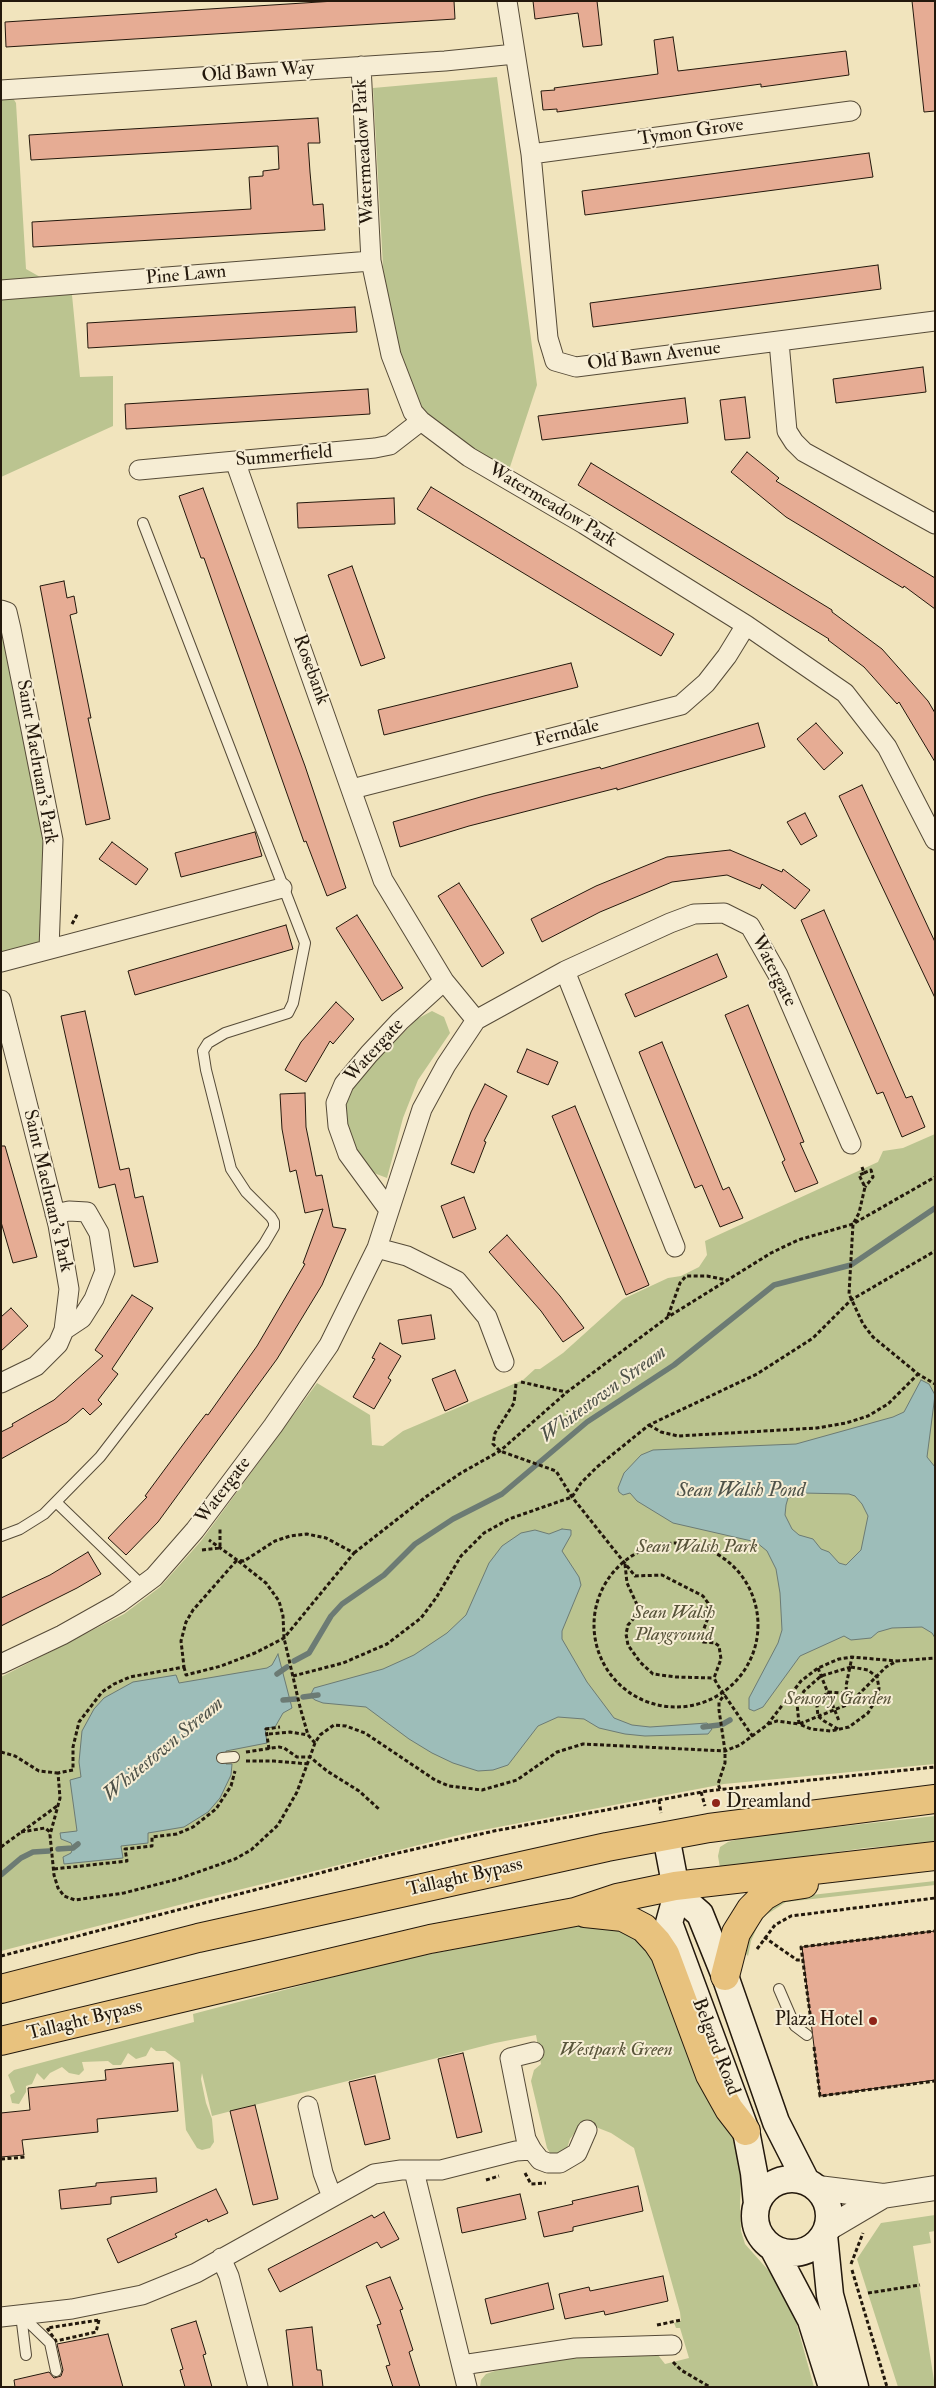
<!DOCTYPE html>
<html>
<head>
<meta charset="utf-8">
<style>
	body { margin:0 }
	#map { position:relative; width:936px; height:2388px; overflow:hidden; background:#f1e4bd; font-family:"IM FELL Double Pica",serif }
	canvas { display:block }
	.frame { position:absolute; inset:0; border:2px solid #23180c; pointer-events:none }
</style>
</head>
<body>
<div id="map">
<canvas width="936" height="2388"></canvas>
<div class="frame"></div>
</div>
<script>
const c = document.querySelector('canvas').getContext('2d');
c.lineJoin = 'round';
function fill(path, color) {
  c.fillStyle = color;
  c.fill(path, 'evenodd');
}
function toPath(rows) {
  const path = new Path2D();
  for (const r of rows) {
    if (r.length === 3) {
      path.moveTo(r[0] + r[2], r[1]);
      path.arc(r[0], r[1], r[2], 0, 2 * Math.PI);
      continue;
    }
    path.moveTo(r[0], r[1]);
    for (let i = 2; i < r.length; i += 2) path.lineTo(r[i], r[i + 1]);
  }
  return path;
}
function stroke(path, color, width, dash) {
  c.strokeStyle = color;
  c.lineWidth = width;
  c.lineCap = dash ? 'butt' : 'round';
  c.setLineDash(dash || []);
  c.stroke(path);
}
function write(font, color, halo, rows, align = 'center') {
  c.font = font + ' "IM FELL Double Pica",serif';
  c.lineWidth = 4;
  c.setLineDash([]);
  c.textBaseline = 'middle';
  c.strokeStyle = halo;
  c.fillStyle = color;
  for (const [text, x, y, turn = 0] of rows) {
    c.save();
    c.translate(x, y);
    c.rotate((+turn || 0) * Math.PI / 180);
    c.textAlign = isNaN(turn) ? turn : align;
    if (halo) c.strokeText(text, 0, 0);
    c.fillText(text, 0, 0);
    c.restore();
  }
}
fill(toPath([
	[497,77,537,385,508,473,450,442,419,410,385,302,373,88],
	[1,79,16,103,26,269,72,295,80,377,113,376,113,426,1,477],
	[1,610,53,840,49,949,1,962],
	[432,1011,444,1017,450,1033,418,1080,403,1118,387,1178,366,1170,349,1139,343,1114,349,1088,417,1019],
	[935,1134,935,1764,724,1784,467,1833,202,1899,1,1951,1,1677,124,1614,160,1587,201,1541,317,1383,370,1415,372,1445,383,1446,403,1431,523,1380,535,1369,540,1369,563,1353,623,1299,668,1278,681,1276,699,1267,707,1255,705,1241,878,1162,883,1151,903,1148],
	[935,1816,935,1842,865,1848,720,1868,718,1856,720,1847,728,1842,746,1837],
	[935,1881,935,1885,786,1902,766,1915,759,1923,751,1941,748,1956,746,1954,747,1940,763,1912,785,1898],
	[595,1922,649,1940,730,2120,741,2171,740,2208,741,2231,745,2244,769,2271,792,2307,814,2387,480,2387,481,2380,486,2374,495,2371,550,2360,652,2353,658,2355,665,2364,689,2358,680,2328,676,2328,674,2323,681,2321,680,2312,634,2148,611,2133,583,2122,570,2139,566,2151,555,2155,550,2153,547,2148,531,2081,534,2070,541,2064,536,2035,495,2043,212,2116,202,2073,201,2079,206,2103,212,2119,214,2142,210,2148,202,2150,197,2148,186,2130,180,2062,165,2051,156,2051,151,2047,146,2056,136,2059,128,2053,121,2065,113,2065,108,2061,82,2062,84,2070,79,2075,69,2073,62,2067,50,2073,44,2080,37,2073,32,2084,26,2086,26,2092,19,2104,12,2103,10,2095,15,2092,8,2075,14,2070,194,2022,193,2014,394,1961],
	[935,2215,935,2231,929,2232,931,2243,913,2246,935,2387,898,2387,857,2259,881,2223]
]), '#bbc490');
const water = toPath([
	[921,1380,929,1384,935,1395,927,1457,935,1467,935,1638,932,1633,922,1627,892,1628,878,1632,871,1638,851,1640,844,1636,800,1656,763,1707,754,1711,749,1709,749,1698,778,1643,782,1630,780,1593,776,1569,767,1551,756,1542,673,1523,637,1501,630,1493,623,1495,619,1492,618,1488,624,1473,641,1455,653,1450,796,1444,893,1417,904,1412,921,1380],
	[802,1493,849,1494,855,1496,862,1504,868,1516,861,1550,846,1565,839,1563,829,1552,821,1549,813,1539,799,1535,792,1529,785,1515,786,1505,788,1498,802,1493],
	[562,1529,571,1530,571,1535,562,1551,579,1577,581,1585,562,1631,562,1639,587,1682,614,1718,632,1725,650,1727,707,1723,712,1729,708,1734,645,1736,625,1734,599,1728,584,1719,558,1717,538,1726,508,1765,493,1770,478,1771,453,1763,432,1753,409,1739,366,1707,323,1703,315,1700,310,1696,314,1688,383,1669,414,1655,447,1633,466,1615,489,1563,502,1546,521,1533,535,1530,549,1534,562,1529],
	[278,1654,292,1708,283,1713,275,1727,265,1728,267,1743,226,1751,226,1764,232,1764,231,1775,220,1798,208,1812,184,1827,148,1833,148,1843,121,1846,123,1858,64,1864,63,1857,71,1853,73,1848,71,1843,61,1839,60,1833,77,1831,70,1780,81,1777,79,1762,82,1731,94,1709,104,1698,133,1682,176,1675,179,1683,267,1668,272,1665,278,1654]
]);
fill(water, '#9dbdb9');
stroke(water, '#6c7b74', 1);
stroke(toPath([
	[294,1661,309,1653,331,1616,342,1604,384,1575,415,1544,453,1519,502,1494,587,1422,674,1365,774,1285,851,1265,935,1208],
	[277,1674,287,1667],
	[303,1697,318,1695],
	[283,1700,296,1699],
	[723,1724,730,1720],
	[703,1727,719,1725],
	[58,1849,73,1848,78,1844],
	[1,1875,21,1858,33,1852,49,1851]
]), '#6c7b74', 5.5);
const building = toPath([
	[335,1,454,1,455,19,6,47,5,22,335,1],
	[533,1,597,1,602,45,583,47,578,13,535,19,533,1],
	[912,1,935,1,935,111,924,112,912,1],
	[673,37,678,71,846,51,849,75,761,87,761,84,732,88,557,112,557,109,543,110,541,91,555,90,554,88,658,74,654,40,673,37],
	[318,118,320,143,308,143,310,172,313,205,323,204,325,230,33,247,32,222,251,209,249,177,263,176,263,171,279,169,278,146,31,160,29,135,318,118],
	[869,153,873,177,585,215,582,191,869,153],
	[878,265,881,289,593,327,590,303,878,265],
	[355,307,357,332,88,348,87,323,355,307],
	[923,367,926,392,836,403,833,379,923,367],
	[368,389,370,414,126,429,125,404,368,389],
	[745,397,750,438,725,440,720,400,745,397],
	[685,398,688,423,542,440,538,416,685,398],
	[747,452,779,478,776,481,935,578,935,609,904,586,903,588,786,517,731,472,747,452],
	[591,463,832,610,832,612,882,649,928,701,935,713,935,762,899,702,897,704,864,667,828,640,829,639,578,485,591,463],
	[431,487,674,634,661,656,417,509,431,487],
	[203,488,305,766,346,888,327,896,306,841,304,842,204,558,201,558,179,496,203,488],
	[394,498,395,524,298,528,297,503,394,498],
	[352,566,385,658,361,666,328,575,352,566],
	[64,581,67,598,74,596,77,613,70,615,91,718,88,718,110,819,86,825,40,586,64,581],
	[571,663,578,687,384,735,378,710,571,663],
	[758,723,765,747,617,790,617,788,469,826,400,847,393,822,484,796,600,767,601,769,758,723],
	[816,723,843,753,824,770,797,739,816,723],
	[862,785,935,942,935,998,839,796,862,785],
	[805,813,817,836,801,845,787,822,805,813],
	[255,832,262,856,181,877,175,853,255,832],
	[112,842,148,869,136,885,99,859,112,842],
	[730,850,782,872,783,869,810,890,795,909,762,884,760,889,727,875,672,882,600,912,542,942,531,919,596,886,667,857,730,850],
	[459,883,504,953,482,967,438,896,459,883],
	[824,910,906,1098,912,1096,925,1127,902,1137,883,1092,877,1094,801,920,824,910],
	[357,915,403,988,382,1001,336,928,357,915],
	[286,925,293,949,135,995,128,971,286,925],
	[717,954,727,977,635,1017,625,994,717,954],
	[336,1002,354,1019,333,1044,330,1041,306,1082,285,1070,301,1042,336,1002],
	[748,1005,804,1142,800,1143,818,1183,795,1192,782,1162,785,1160,725,1015,748,1005],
	[85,1011,120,1170,129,1168,135,1198,143,1196,158,1262,134,1267,115,1184,99,1188,61,1016,85,1011],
	[662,1042,723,1190,729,1187,743,1218,720,1227,702,1185,695,1188,639,1052,662,1042],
	[527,1049,558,1062,548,1085,517,1072,527,1049],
	[485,1084,507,1096,484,1141,486,1142,474,1173,451,1164,471,1112,485,1084],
	[305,1093,306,1127,316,1176,322,1175,333,1227,346,1229,322,1285,277,1359,158,1522,126,1555,108,1538,147,1497,145,1496,196,1427,206,1414,208,1415,257,1346,305,1264,303,1263,323,1209,305,1213,296,1170,290,1172,282,1129,280,1094,305,1093],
	[575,1106,649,1285,626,1295,552,1116,575,1106],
	[1,1146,5,1146,37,1257,13,1263,1,1222,1,1146],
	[464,1197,476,1229,453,1238,441,1206,464,1197],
	[507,1235,560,1296,584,1328,563,1342,541,1311,489,1252,507,1235],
	[132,1295,153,1308,112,1369,118,1374,98,1400,102,1404,90,1415,83,1408,67,1422,1,1459,1,1432,13,1426,12,1424,54,1400,103,1356,95,1350,132,1295],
	[11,1308,28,1326,1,1351,1,1317,11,1308],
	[431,1315,435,1339,402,1344,398,1320,431,1315],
	[380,1343,401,1356,388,1378,391,1380,374,1409,353,1397,375,1359,372,1358,380,1343],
	[455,1370,468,1401,445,1411,432,1379,455,1370],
	[88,1552,101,1574,77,1588,1,1626,1,1598,50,1575,88,1552],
	[935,1931,935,2080,820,2096,802,1947,935,1931],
	[463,2053,482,2132,457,2138,438,2059,463,2053],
	[173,2063,178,2111,97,2119,98,2132,22,2140,24,2155,1,2157,1,2113,30,2110,28,2088,106,2080,105,2070,173,2063],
	[375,2076,390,2139,365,2145,349,2082,375,2076],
	[255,2105,278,2199,253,2205,230,2111,255,2105],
	[156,2178,157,2192,111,2197,111,2204,61,2209,59,2190,96,2186,96,2183,156,2178],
	[638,2186,643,2211,573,2227,573,2231,544,2237,538,2212,573,2204,572,2201,638,2186],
	[216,2189,228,2213,208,2222,207,2219,175,2234,177,2237,118,2263,107,2239,216,2189],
	[520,2194,526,2219,462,2233,457,2208,520,2194],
	[384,2212,399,2239,381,2248,377,2242,280,2292,268,2269,372,2215,374,2218,384,2212],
	[663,2276,668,2301,605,2315,604,2311,565,2319,559,2294,589,2287,590,2291,663,2276],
	[390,2277,403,2309,400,2310,413,2350,409,2352,420,2387,393,2387,386,2366,390,2365,377,2325,381,2324,366,2286,390,2277],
	[548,2283,554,2309,491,2324,485,2299,548,2283],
	[196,2321,206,2354,203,2355,212,2387,185,2387,180,2370,183,2369,171,2329,196,2321],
	[312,2327,317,2370,321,2370,323,2387,293,2387,286,2330,312,2327],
	[108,2334,123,2387,15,2387,14,2380,49,2372,54,2378,61,2376,63,2370,57,2344,108,2334]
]);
fill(building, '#e6ac94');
stroke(building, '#23180c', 1);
const service = toPath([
	[56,1502,143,1586],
	[1,1536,20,1529,44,1514,100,1457,264,1244,274,1227,274,1222,271,1217,246,1192,231,1169,206,1070,203,1051,208,1043,225,1033,288,1013,293,1003,305,943,143,523],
	[222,1758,234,1757],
	[779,1989,795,2026,807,2035],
	[21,2315,50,2343,56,2371],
	[21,2315,26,2355]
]);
const minor = toPath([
	[507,1,531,154,548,338,555,361,576,367,935,321],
	[361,66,371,261,391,355,413,412,421,421,469,457,584,524,746,625,845,693,887,747,935,840],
	[1,90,445,61,515,54],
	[531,154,851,111],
	[1,290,371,261],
	[779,342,787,431,794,442,804,452,935,524],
	[235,461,383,880,444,981,476,1020],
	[139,470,375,448,390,445,421,421],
	[1,610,7,612,11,629,53,840,49,949],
	[352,789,681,705,706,683,727,656,746,625],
	[1,962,282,888],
	[565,971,675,1247],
	[1,1000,58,1225,69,1289,64,1330,58,1344,36,1366,1,1383],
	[389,1210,348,1154,338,1126,336,1103,344,1084,369,1054,400,1021,444,981],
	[55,1214,69,1211,87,1212,99,1233,105,1271,94,1299,82,1318,64,1330],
	[377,1248,407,1256,457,1281,487,1317,504,1362],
	[1,1664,62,1635,119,1603,154,1577,195,1530,273,1426,329,1345,377,1248,422,1109,446,1065,476,1020,565,971,670,923,694,914,724,913,750,926,778,975,851,1144],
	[308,2106,323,2173,332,2197],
	[532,2150,540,2160,548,2163,560,2163,577,2153,587,2130],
	[414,2171,467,2387],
	[221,2258,229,2276,258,2387],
	[1,2317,72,2309,142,2295,196,2273,374,2174,401,2170,441,2170,516,2151,532,2150,526,2139,510,2058,534,2052],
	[462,2365,575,2348,672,2345]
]);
const tertiary = toPath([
	[818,2188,883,2196,935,2188],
	[827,2229,883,2196]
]);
const secondary = toPath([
	[666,1836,677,1894,669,1923,746,2131,754,2173,757,2204],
	[677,1894,700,1914,725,1976,776,2122,806,2181],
	[792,2216,37],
	[824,2235,830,2295,855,2387],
	[773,2248,811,2320,832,2387]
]);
const primary = toPath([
	[585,1913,623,1917,644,1928,657,1942,665,1954,710,2075,729,2109,746,2131],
	[725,1976,736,1933,751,1909,764,1896,778,1888,804,1884],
	[1,1989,198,1938,607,1847,709,1828,935,1799],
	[1,2041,430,1939,575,1912,617,1898,675,1886,935,1856]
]);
stroke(service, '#564b38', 12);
stroke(minor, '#564b38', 21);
stroke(tertiary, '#564b38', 26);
stroke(secondary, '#23180c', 29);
stroke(primary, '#23180c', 30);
stroke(toPath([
	[72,924,78,913],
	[862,1167,864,1173,859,1175,865,1187,859,1213,853,1224,849,1294,863,1324,873,1337,918,1374,935,1384],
	[864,1173,871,1170,873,1177,865,1187],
	[668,1316,680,1283,686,1276,707,1276,727,1280],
	[521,1382,566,1392],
	[516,1384,514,1403,495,1433,493,1444,500,1451,556,1471,572,1497,635,1576,662,1575,703,1596,708,1603,708,1618,700,1639,703,1642,715,1643,719,1646,721,1659,714,1678,717,1684,753,1737],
	[649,1425,661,1432,678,1436,817,1428,846,1423,868,1416,888,1404,918,1374],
	[676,1625,82],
	[202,1550,220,1548,220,1529],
	[354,1553,427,1496,461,1473,500,1451,567,1392,668,1317,771,1253,798,1240,853,1224,935,1177],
	[625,1564,627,1583,640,1611,628,1625,626,1634,628,1645,640,1662,653,1674,676,1677,714,1678],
	[184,1667,186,1675,221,1666,255,1653,284,1638,354,1553,326,1538,307,1534,290,1536,275,1541,244,1561,237,1560,209,1540],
	[851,1667,868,1670,877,1677,879,1688,878,1696,868,1713,849,1727,831,1731,811,1729,799,1724,797,1703,804,1691,821,1676,851,1667],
	[818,1668,839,1721],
	[293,1676,343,1663,387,1644,421,1618,436,1598,461,1556,484,1533,509,1519,572,1497,581,1483,597,1467,649,1425,757,1374,813,1338,851,1300,935,1251],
	[851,1703,847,1695,846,1686,852,1657],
	[768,1724,777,1721,799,1724,849,1704,886,1667,897,1661,935,1658],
	[838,1729,824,1721,818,1716,817,1707,819,1701,828,1692,842,1693],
	[269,1734,290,1732,308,1735],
	[315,1743,308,1735,300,1707,284,1638,283,1616,279,1601,266,1583,237,1560,193,1610,186,1622,181,1641,184,1667,130,1677,114,1684,102,1692,79,1722,73,1747,73,1770,58,1773,60,1798,50,1835,54,1875,58,1888,64,1896,75,1900,124,1893,178,1879,235,1859,251,1850,278,1825,297,1792,315,1743,320,1735,334,1725,346,1726,365,1733,435,1780,449,1786,482,1790,517,1780,557,1752,583,1744,725,1751,740,1745,767,1725,801,1681,818,1668,839,1659,852,1657,897,1661],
	[269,1749,266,1729,280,1727],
	[1,1752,15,1756,39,1771,58,1773],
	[246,1752,279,1747,284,1748,297,1757,310,1757,327,1771,359,1791,380,1810],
	[246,1761,274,1761,309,1764],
	[720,1789,718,1784,725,1763,725,1751,719,1710,719,1702,725,1694],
	[701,1792,705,1806],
	[659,1800,661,1813],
	[21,1832,45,1828,50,1832],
	[1,1847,57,1806],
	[54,1869,127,1861,125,1849,152,1846,152,1837,177,1834,193,1827,216,1809,231,1786,235,1771],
	[764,1937,797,1960,803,1960],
	[757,1949,775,1925,791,1916,935,1898],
	[1,1956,385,1856,494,1831,707,1791,935,1767],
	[811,2021,801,1947,935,1931],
	[814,2047,820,2096,935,2081],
	[1,2159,26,2157],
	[525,2173,531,2184,546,2183],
	[486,2180,499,2176],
	[851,2264,863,2233],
	[852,2270,887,2387],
	[868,2293,920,2285],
	[99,2320,96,2332,56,2341,47,2328,99,2320],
	[657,2325,681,2320],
	[673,2362,681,2370,710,2387]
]), '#23180c', 3, [4, 2.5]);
stroke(service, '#f6edd4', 10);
stroke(minor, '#f6edd4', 19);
stroke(tertiary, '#f6edd4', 24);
stroke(secondary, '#f6edd4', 26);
stroke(primary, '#e8c27e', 28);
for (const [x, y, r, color] of [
	[716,1803,5,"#8f2418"],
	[873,2021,5,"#8f2418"]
]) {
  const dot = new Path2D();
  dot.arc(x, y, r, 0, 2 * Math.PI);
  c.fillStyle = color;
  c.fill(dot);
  stroke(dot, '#f6edd4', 2);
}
write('19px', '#23180c', '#f6edd4', [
	["Old Bawn Way",258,73,-4],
	["Tymon Grove",691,133,-8],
	["Watermeadow Park",365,152,-93],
	["Pine Lawn",186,276,-5],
	["Old Bawn Avenue",654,357,-7],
	["Summerfield",284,457,-5],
	["Watermeadow Park",552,506,31],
	["Rosebank",310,670,70],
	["Ferndale",567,734,-14],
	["Saint Maelruan's Park",36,762,80],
	["Watergate",773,971,63],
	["Watergate",375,1051,-48],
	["Saint Maelruan's Park",47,1191,77],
	["Watergate",224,1491,-53],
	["Tallaght Bypass",465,1878,-13],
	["Tallaght Bypass",85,2021,-14],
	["Belgard Road",715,2047,69]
]);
write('italic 19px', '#58543a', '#f6edd4', [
	["Sean Walsh Park",697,1548],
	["Sean Walsh",674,1614],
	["Playground",674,1636],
	["Sensory Garden",838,1700],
	["Westpark Green",616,2051]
]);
write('19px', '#23180c', '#f6edd4', [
	["Dreamland",726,1803],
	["Plaza Hotel",863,2021,"right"]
], 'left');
write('italic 20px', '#4e5249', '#f6edd4', [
	["Whitestown Stream",604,1395,-36],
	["Sean Walsh Pond",741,1492],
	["Whitestown Stream",164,1750,-40]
]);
</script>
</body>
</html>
